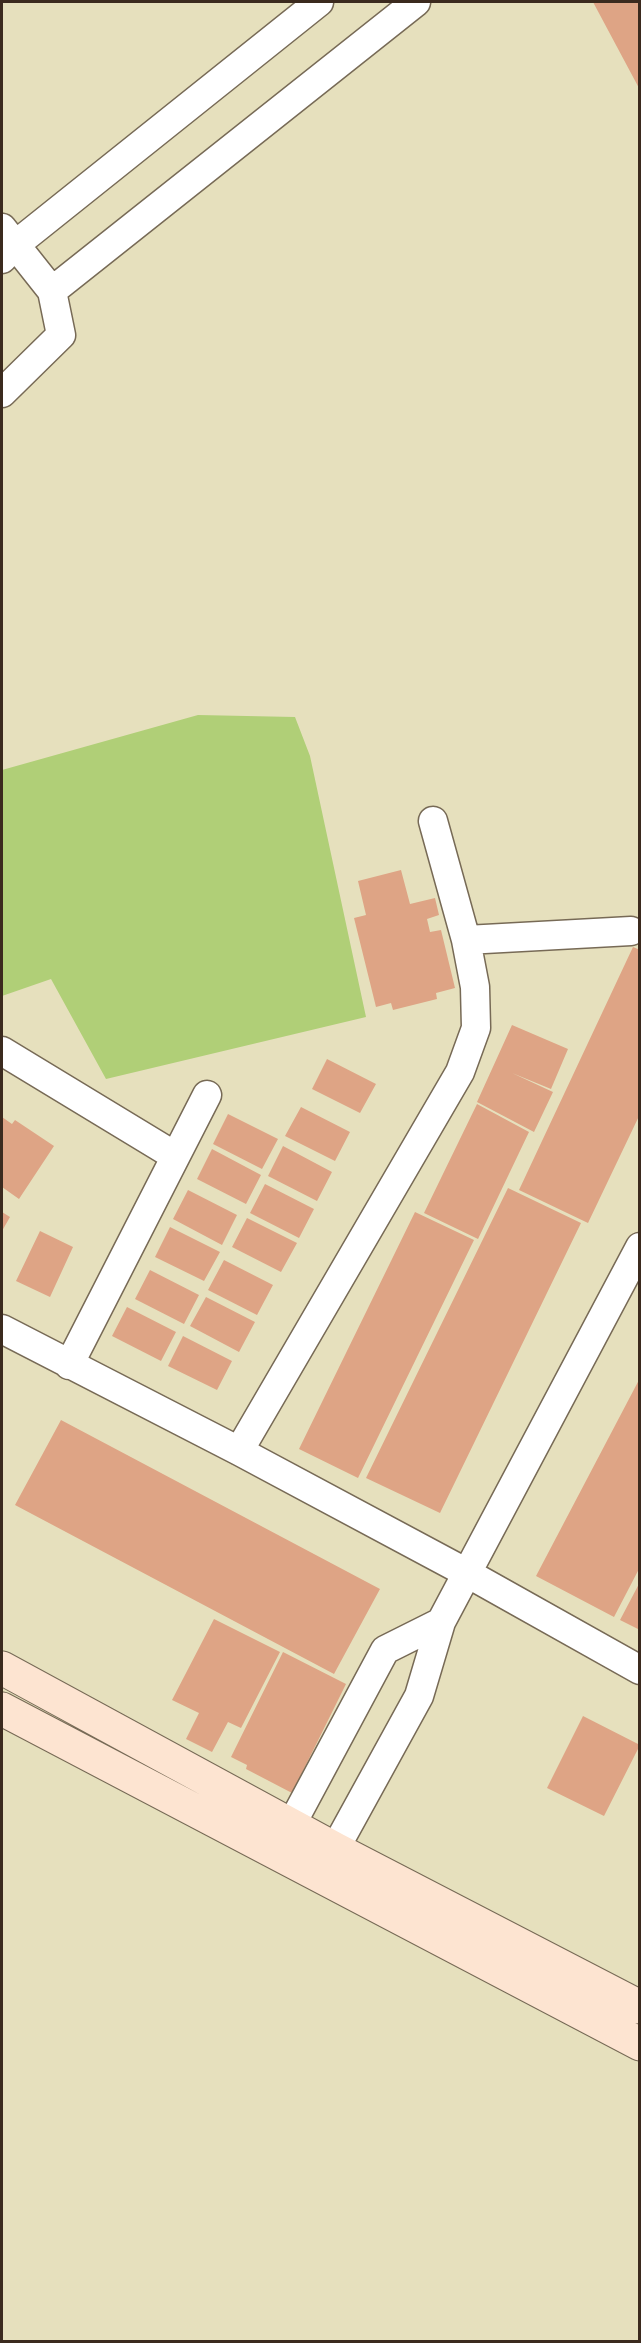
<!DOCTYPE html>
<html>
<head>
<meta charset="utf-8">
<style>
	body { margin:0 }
	#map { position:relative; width:641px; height:2343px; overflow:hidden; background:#e6e0bd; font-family:"Old Standard TT",serif }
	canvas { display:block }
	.frame { position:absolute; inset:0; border:3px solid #3b2a1e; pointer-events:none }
</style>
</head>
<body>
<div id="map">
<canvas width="641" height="2343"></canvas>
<div class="frame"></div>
</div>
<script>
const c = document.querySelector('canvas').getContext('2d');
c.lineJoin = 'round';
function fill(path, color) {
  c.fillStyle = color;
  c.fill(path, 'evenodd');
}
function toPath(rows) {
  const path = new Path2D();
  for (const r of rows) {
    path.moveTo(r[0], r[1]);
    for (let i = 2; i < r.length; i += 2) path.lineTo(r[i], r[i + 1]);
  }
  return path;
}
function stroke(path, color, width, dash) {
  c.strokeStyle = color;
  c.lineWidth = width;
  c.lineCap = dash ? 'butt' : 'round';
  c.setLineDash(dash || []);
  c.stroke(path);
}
fill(toPath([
	[198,715,295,717,310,756,366,1017,106,1079,51,979,2,996,2,770]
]), '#b0cf77');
fill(toPath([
	[593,2,640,2,640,90],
	[401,870,410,904,435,898,439,915,427,919,430,932,441,930,455,988,436,993,437,999,393,1010,391,1003,376,1007,354,918,366,915,358,881],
	[633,947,640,950,640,1114,588,1223,519,1190],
	[512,1025,568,1049,551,1089,512,1073,553,1092,534,1132,477,1102],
	[327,1059,376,1084,360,1113,312,1089],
	[477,1104,529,1132,478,1239,424,1213],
	[301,1107,350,1132,335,1161,285,1136],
	[228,1114,278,1139,262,1169,213,1144],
	[2,1117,12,1124,15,1120,54,1146,19,1199,2,1187],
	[283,1146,332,1172,317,1201,268,1176],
	[212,1149,261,1175,246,1204,197,1179],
	[265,1184,314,1209,299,1238,250,1213],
	[508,1188,581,1223,440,1513,366,1478],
	[188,1190,237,1215,222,1245,173,1219],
	[2,1212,10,1217,2,1231],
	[415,1212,474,1240,358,1478,299,1449],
	[247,1218,297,1243,281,1272,232,1247],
	[170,1227,220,1252,204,1281,155,1257],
	[40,1231,73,1247,50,1297,16,1281],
	[224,1260,273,1285,257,1315,208,1290],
	[150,1270,199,1295,184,1324,135,1299],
	[206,1297,255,1322,239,1352,190,1326],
	[127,1307,176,1332,161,1361,112,1336],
	[183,1336,232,1361,217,1390,168,1366],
	[640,1378,640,1567,614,1617,536,1576],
	[61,1420,380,1589,334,1674,15,1505],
	[640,1582,640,1630,620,1620],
	[214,1619,280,1652,241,1728,228,1722,212,1752,186,1739,199,1713,172,1700],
	[283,1652,346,1684,292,1793,246,1769,247,1765,231,1757],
	[583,1716,640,1745,604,1816,547,1788]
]), '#dea485');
const street = toPath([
	[2,228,52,291,61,335,2,393],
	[2,259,15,245,319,2],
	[52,291,416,2],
	[466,940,631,931],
	[2,1051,175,1156],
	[2,1329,239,1451,467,1573,640,1670],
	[69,1365,207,1095],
	[239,1451,460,1072,476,1028,475,987,466,940,433,821],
	[281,1844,385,1650,441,1622],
	[325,1867,419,1696,441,1622,640,1247]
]);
const secondary = toPath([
	[2,1668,335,1849,640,2007],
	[2,1709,640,2044]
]);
stroke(street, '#776a56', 31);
stroke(secondary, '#776a56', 35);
stroke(street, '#fff', 28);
stroke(secondary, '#fde4d1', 33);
</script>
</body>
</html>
